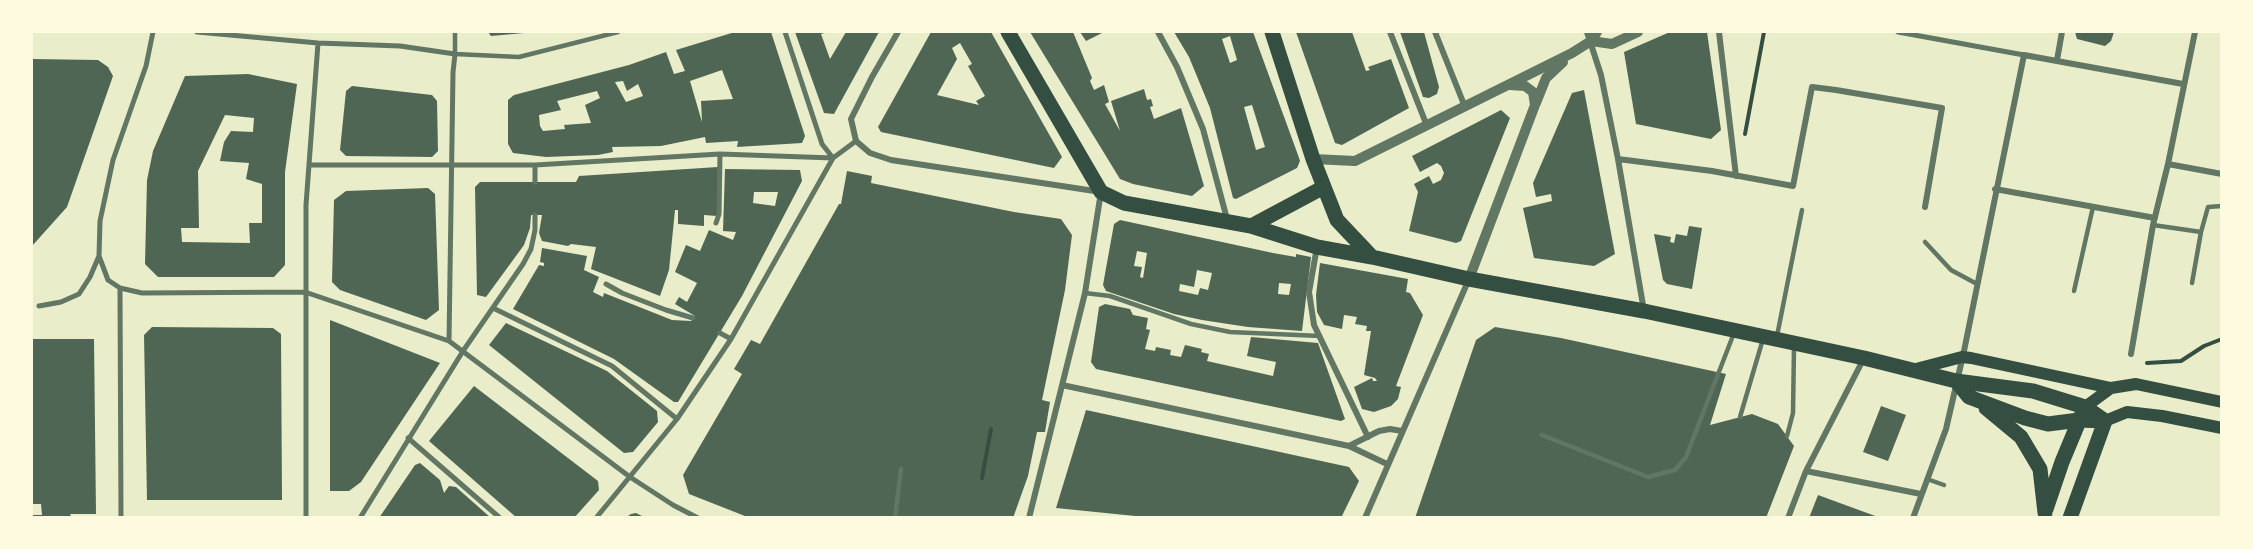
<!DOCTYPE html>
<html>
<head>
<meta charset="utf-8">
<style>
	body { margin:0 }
	#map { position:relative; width:2253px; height:549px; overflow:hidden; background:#e9edc9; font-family:"Varela Round",sans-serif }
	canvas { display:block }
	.frame { position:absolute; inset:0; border:33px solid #fefae0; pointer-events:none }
</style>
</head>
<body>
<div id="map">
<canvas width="2253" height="549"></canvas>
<div class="frame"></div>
</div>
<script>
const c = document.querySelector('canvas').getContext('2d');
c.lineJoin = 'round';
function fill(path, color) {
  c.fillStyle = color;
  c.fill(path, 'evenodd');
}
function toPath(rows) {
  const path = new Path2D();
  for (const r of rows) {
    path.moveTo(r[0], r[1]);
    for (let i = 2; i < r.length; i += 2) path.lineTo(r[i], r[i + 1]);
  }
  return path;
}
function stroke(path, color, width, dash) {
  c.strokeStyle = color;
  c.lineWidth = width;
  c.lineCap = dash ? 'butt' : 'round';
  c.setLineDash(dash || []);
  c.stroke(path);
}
fill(toPath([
	[488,32,524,32,524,33,491,36],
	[735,32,771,32,805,136,802,143,737,147,738,141,706,143,705,137,661,146,612,147,613,152,598,155,546,157,513,153,508,144,508,100,514,95,629,65,666,52,674,74,685,71,676,50],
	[722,70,733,99,701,101,702,122,690,81],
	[623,81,627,91,638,84,643,96,626,102,615,82],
	[597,91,600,98,585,105,591,123,564,125,565,129,543,131,540,126,539,115,561,110,557,101],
	[795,32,828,32,821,34,830,59,846,32,879,32,834,114,824,113],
	[931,32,991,32,1062,157,1054,168,881,132,878,127],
	[960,43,972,64,968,66,985,96,976,101,979,105,937,95,957,59,952,48],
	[1030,32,1073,32,1092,78,1090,81,1094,90,1104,85,1109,102,1105,104,1120,131,1111,101,1144,89,1147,100,1151,99,1153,106,1150,107,1154,119,1181,108,1204,186,1192,196,1133,184,1120,179],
	[1080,32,1104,32,1086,41],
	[1174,32,1253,32,1298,155,1300,161,1297,168,1236,199,1233,198,1210,108,1189,57],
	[1230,36,1237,60,1230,63,1222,39],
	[1252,105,1265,147,1256,150,1244,107],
	[1296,32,1352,32,1366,71,1370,70,1368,67,1391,59,1409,108,1342,145,1335,143],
	[1400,32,1424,32,1439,87,1437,94,1429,98,1423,97],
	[1670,32,1707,32,1721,130,1711,139,1636,124,1624,52],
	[2075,32,2114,32,2111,41,2105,46,2077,39],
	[32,59,98,60,108,67,113,76,67,207,32,246],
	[248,74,297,84,285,172,285,265,274,277,158,277,145,264,147,180,153,151,185,76],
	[225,115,254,118,253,132,231,131,224,142,220,161,249,163,246,179,262,184,262,223,249,223,250,243,182,242,181,228,199,228,198,171],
	[352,86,432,95,437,101,438,151,432,157,346,156,340,150,346,91],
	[1584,90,1615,254,1594,266,1534,258,1523,208,1552,201,1551,194,1536,197,1533,183,1572,93],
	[1501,110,1510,118,1461,241,1456,243,1409,231,1418,192,1414,184,1429,176,1433,184,1441,180,1444,173,1441,166,1437,163,1420,172,1412,156],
	[718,167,717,216,704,215,704,226,678,224,678,210,675,210,669,270,660,296,591,269,596,247,571,244,568,246,542,241,539,233,542,215,531,215,530,228,524,245,486,297,477,295,475,187,480,182,576,182,579,176],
	[725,169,800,170,802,181,742,296,678,402,674,402,614,359,513,309,539,265,544,266,544,263,540,262,542,248,587,256,584,270,599,277,593,292,603,297,604,293,672,320,691,321,695,316,675,304,679,297,687,302,697,283,675,272,686,245,700,251,709,230,733,240,736,232,723,231],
	[754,192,778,192,775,206,753,203],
	[847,171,872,176,871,183,1014,212,1061,219,1072,235,1065,290,1042,400,1050,402,1045,432,1037,432,1028,476,1013,518,750,518,689,494,683,475,742,374,734,369,751,340,760,344,839,204,841,204],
	[428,188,435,194,439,310,426,320,340,290,332,282,334,200,346,191],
	[1120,220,1273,253,1296,257,1296,254,1311,257,1302,331,1248,327,1202,320,1174,314,1106,291,1103,285,1114,224],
	[1137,251,1147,253,1143,278,1140,277,1142,267,1134,266],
	[1197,270,1212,273,1208,290,1200,288,1198,295,1179,291,1180,284,1194,287],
	[1279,283,1291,284,1289,295,1278,294],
	[1689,226,1702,228,1692,289,1667,284,1663,280,1654,234,1671,237,1670,242,1674,243,1676,234,1687,236],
	[1320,263,1408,279,1406,292,1410,293,1423,315,1396,386,1401,387,1398,399,1391,406,1374,412,1362,409,1354,387,1372,378,1373,381,1377,381,1375,378,1364,375,1371,331,1366,331,1367,326,1355,324,1357,317,1344,315,1342,329,1324,325,1317,312,1316,295],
	[1105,304,1130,309,1133,315,1148,318,1146,329,1150,330,1145,349,1155,351,1156,347,1171,350,1170,355,1181,357,1185,345,1202,349,1201,352,1209,354,1207,361,1273,376,1276,362,1247,356,1251,337,1318,343,1345,419,1341,421,1096,369,1091,362,1099,307],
	[330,320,440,363,361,482,349,491,330,491],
	[506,323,607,371,657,411,658,422,633,452,624,453,489,345],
	[152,327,273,328,281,334,282,500,147,500,144,335],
	[1495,327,1561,338,1726,374,1710,425,1752,414,1778,424,1794,446,1766,518,1415,518,1476,340],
	[32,339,94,339,96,514,70,514,72,518,32,518,32,515,42,515,41,504,32,504],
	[474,386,598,481,599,490,574,518,517,518,429,441],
	[1881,406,1906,415,1888,461,1863,452],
	[1086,410,1349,467,1359,481,1341,518,1155,518,1056,508],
	[420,463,440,480,444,493,449,486,456,487,491,518,379,518,415,465],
	[1818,495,1878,517,1878,518,1809,518],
	[636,513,646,518,625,518,631,514]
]), '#4f6655');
stroke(toPath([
	[1745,134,1764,32],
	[2147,363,2181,361,2204,346,2222,339],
	[982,478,991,429]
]), '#344e41', 4);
stroke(toPath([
	[455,32,455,54,519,57,618,32],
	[2153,225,2201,232],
	[1925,242,1951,270,1977,284],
	[2192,283,2201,232,2208,207,2222,206],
	[2074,291,2093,207],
	[1085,293,1110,296,1191,324,1230,332,1320,336],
	[1777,336,1802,210],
	[1740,417,1763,339],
	[1542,435,1648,477,1675,470,1686,457,1734,333],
	[1787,436,1793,413,1794,347],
	[1927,479,1944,485],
	[895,518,901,469]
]), '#617663', 4.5);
stroke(toPath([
	[197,32,318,43,400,46,455,54,453,72,449,341,630,477,673,505,698,518],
	[785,32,822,144,833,158],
	[1898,32,2024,55],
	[309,165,535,165,720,154,833,158],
	[535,165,535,182],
	[716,223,719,214,720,154],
	[99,256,108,280,120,288,142,293,305,292,449,341],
	[606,284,622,293,666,310,693,318],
	[120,288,121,518],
	[39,306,61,302,79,294,90,277,99,256,100,221,113,160,146,66,153,32],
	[493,308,612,366,677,419],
	[720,333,731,339],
	[408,438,500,518],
	[306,518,306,205,318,43],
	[360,518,463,351,523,264,531,249,535,230,535,215],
	[596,518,677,419,731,339,833,158,856,141]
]), '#617663', 5);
stroke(toPath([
	[898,32,872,77,851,119,856,141,870,153,891,160,1101,192,1085,293,1029,518],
	[1158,32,1177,67,1203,129,1227,219],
	[1390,32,1427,126],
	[1435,32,1465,107],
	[1587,32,1601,75,1618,159,1644,311],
	[1719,32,1736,176],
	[2057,60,2062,32],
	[1618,159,1712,171,1793,186,1812,87,1836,90,1942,108,1925,207],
	[2168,164,2222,174],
	[1995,189,2155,218],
	[1317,247,1309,292,1314,325,1368,437],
	[2131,354,2153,225,2168,164,2195,32],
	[1062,385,1349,446,1387,464],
	[1349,446,1379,431,1390,429,1402,431],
	[1806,471,1921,494],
	[1365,518,1469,279],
	[1788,518,1806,471,1864,358],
	[1913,518,1946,429,1964,351,2024,55,2183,84]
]), '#617663', 6);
stroke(toPath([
	[1591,41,1612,44,1638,32],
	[1536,103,1546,78,1563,62],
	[1313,159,1355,161,1572,53,1591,41,1597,32],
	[1469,279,1535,105,1533,92,1525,86,1510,85]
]), '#617663', 10);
stroke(toPath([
	[1912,370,1962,357,1971,358,2111,388],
	[2085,407,2111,388,2136,384,2222,402],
	[2105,421,2127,412,2162,416,2222,428]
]), '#344e41', 12);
stroke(toPath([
	[1008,32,1101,192,1124,203,1251,226,1317,247,1372,257,1469,279,1644,311,1864,358,1956,381,2033,391,2085,407,2105,421],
	[1272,32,1313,159,1337,220,1372,257],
	[1251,226,1324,187],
	[1956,381,1969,397,2025,418,2048,424,2079,420,2105,421],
	[1986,408,2021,437,2040,469,2045,513],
	[2046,509,2062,462,2082,414],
	[2070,518,2105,421]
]), '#344e41', 15);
</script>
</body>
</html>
